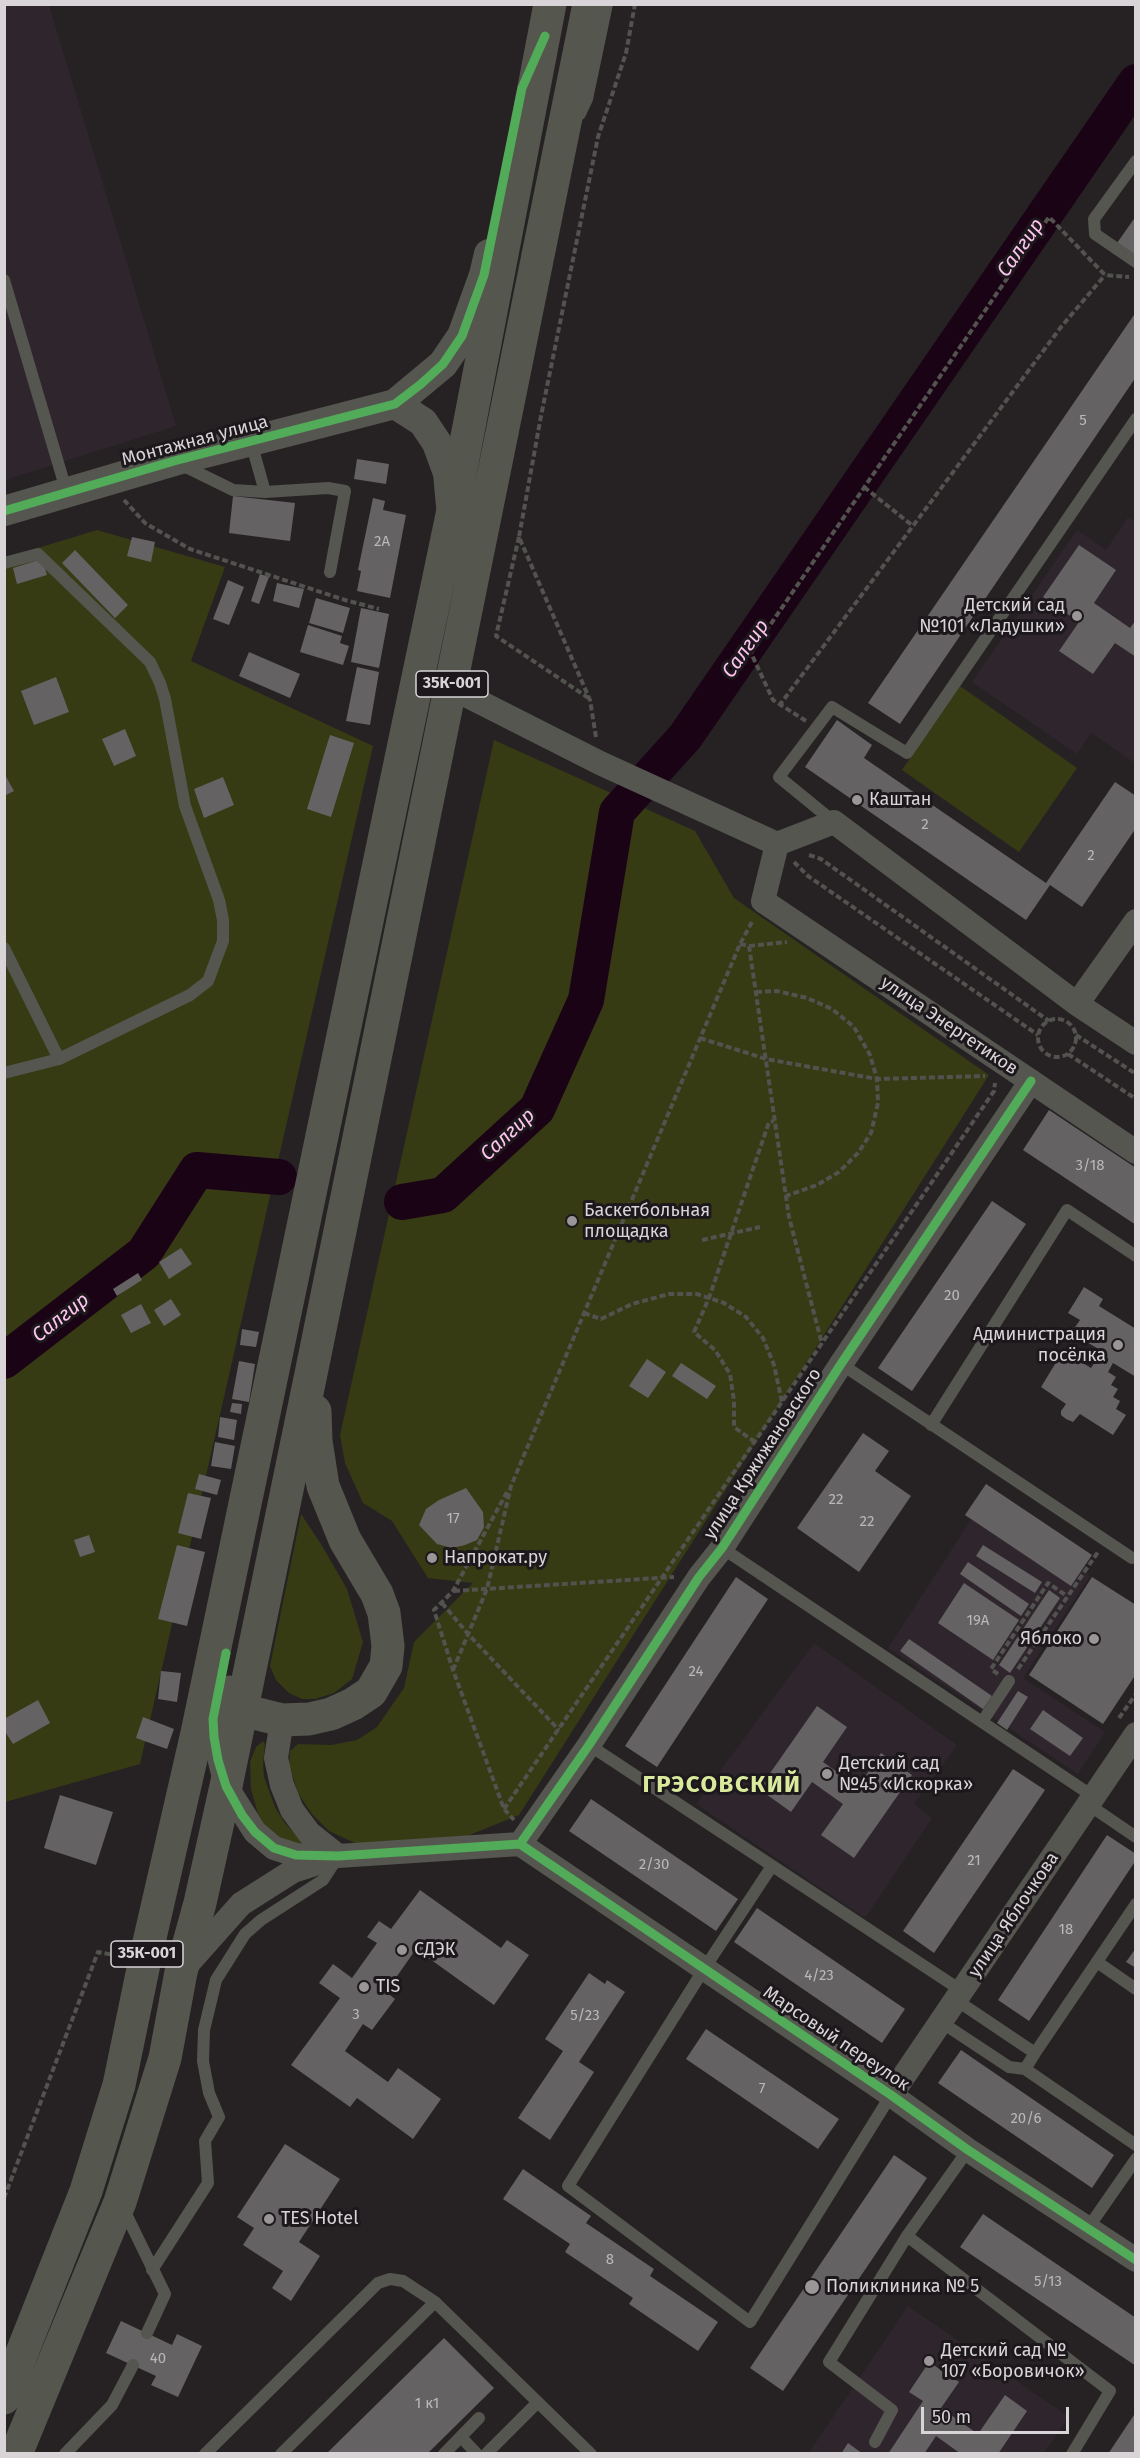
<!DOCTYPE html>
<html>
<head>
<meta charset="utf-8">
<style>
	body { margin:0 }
	#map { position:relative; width:1140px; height:2458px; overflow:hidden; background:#262224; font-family:"Fira Sans",sans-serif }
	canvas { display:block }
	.frame { position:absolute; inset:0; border:6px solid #d8d4d7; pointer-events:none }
	.scale { position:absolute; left:921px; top:2407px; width:148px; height:27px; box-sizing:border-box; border:3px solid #d8d4d7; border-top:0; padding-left:8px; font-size:18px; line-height:21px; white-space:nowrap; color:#d8d4d7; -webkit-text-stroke:4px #1d181c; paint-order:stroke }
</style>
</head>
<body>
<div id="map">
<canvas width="1140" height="2458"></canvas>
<div class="frame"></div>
<div class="scale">50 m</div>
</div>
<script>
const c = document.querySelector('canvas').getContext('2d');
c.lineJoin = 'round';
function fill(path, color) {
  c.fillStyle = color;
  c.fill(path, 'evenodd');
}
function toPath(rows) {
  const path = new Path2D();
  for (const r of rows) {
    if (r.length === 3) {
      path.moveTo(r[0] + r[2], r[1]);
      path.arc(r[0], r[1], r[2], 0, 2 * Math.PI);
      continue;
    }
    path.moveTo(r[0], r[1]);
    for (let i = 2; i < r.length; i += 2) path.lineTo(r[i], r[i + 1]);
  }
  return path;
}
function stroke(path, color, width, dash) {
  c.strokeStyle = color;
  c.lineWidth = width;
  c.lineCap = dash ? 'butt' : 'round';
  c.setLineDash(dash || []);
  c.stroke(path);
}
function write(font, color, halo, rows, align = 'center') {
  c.font = font + ' "Fira Sans",sans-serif';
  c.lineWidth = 6;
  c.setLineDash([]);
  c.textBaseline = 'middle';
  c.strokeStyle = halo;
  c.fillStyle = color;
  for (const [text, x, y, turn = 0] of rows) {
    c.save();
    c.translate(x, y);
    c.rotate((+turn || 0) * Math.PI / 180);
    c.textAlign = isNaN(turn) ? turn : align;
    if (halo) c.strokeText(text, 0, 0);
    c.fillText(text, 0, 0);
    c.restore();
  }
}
fill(toPath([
	[5,5,49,5,176,426,5,480],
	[1128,517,1135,522,1135,763,1091,733,1077,754,972,682,1077,530,1106,550],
	[972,1518,1056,1554,1090,1576,1023,1678,1105,1732,1078,1774,888,1648],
	[814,1643,957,1745,914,1804,932,1818,865,1918,696,1804],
	[908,2306,1069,2417,1044,2453,808,2454]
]), '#2f252c');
fill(toPath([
	[97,530,225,567,191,661,373,746,140,1764,5,1802,5,558],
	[960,686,1077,768,1019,852,902,770],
	[494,740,695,831,734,898,989,1075,519,1815,467,1836,357,1844,329,1831,312,1814,298,1793,289,1764,290,1751,298,1744,331,1745,357,1740,377,1727,404,1688,414,1642,473,1583,428,1578,392,1521,363,1503,345,1463,340,1435],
	[301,1514,321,1544,347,1589,363,1642,352,1679,334,1693,315,1699,302,1699,289,1693,276,1680,270,1666],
	[263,1741,265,1744,263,1765,264,1777,275,1807,284,1822,304,1844,289,1845,265,1825,258,1814,251,1789,250,1762,256,1747]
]), '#363b14');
stroke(toPath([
	[402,1202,443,1195,537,1109,586,1000,617,812,685,737,1136,82],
	[4,1361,144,1253,197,1170,279,1177]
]), '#1b0316', 36);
fill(toPath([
	[1136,216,1136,256,1117,243],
	[1136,312,1136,377,900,724,868,703],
	[357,459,389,464,386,484,354,479],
	[233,496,295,503,290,541,229,533],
	[373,498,385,501,383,510,406,515,390,598,357,591,361,571,358,570],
	[132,537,155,542,151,562,127,556],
	[1079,545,1116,570,1094,603,1130,628,1136,620,1136,657,1115,643,1093,674,1059,651,1079,622,1043,597],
	[75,550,128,605,115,618,62,563],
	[42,559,47,575,17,584,13,568],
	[260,574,269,577,259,604,251,601],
	[228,580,244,587,229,625,213,619],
	[277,583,304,589,299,608,273,601],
	[316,598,350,608,343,633,309,623],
	[361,608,389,614,379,668,351,662],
	[308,625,342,636,340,643,349,646,343,665,300,652],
	[249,652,300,674,290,698,239,676],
	[357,667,379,672,370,725,346,721],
	[56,677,69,712,34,725,21,691],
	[837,720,872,745,864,758,1046,883,1115,782,1136,796,1136,828,1082,907,1050,885,1026,920,805,767],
	[125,729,136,756,114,766,102,739],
	[330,735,354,743,331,817,307,809],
	[4,773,14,791,4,796],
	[223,777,234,805,204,818,194,789],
	[1049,1110,1136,1168,1136,1225,1023,1150],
	[992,1201,1026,1224,912,1391,878,1368],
	[181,1248,192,1264,169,1279,159,1262],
	[138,1273,142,1280,117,1296,113,1289],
	[1084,1287,1103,1299,1099,1306,1136,1329,1136,1377,1113,1363,1108,1372,1116,1377,1111,1385,1118,1389,1113,1397,1120,1401,1116,1409,1126,1415,1113,1435,1080,1414,1073,1422,1066,1419,1061,1415,1061,1411,1066,1404,1041,1387,1063,1351,1091,1368,1102,1351,1071,1333,1080,1320,1068,1313],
	[171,1299,181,1315,164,1326,154,1310],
	[141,1304,151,1323,131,1333,121,1315],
	[242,1329,259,1332,256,1347,240,1345],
	[647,1359,666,1372,648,1398,629,1386],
	[239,1361,255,1364,249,1402,232,1399],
	[681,1363,716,1386,707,1399,672,1376],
	[232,1403,242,1404,241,1414,230,1412],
	[220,1417,237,1420,234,1440,218,1437],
	[863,1433,889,1451,875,1471,911,1496,859,1572,797,1528],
	[215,1442,235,1446,231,1469,211,1466],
	[199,1474,221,1480,217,1495,195,1489],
	[986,1484,1092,1555,1071,1586,965,1515],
	[466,1488,483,1512,484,1527,477,1540,465,1545,452,1548,437,1544,419,1525,426,1509,439,1500],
	[188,1493,211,1498,201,1539,178,1533],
	[89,1535,95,1552,80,1557,74,1540],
	[177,1545,205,1552,187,1626,158,1619],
	[983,1545,1042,1582,1035,1593,976,1556],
	[968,1562,1029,1604,1021,1616,960,1574],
	[736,1577,768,1599,657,1767,625,1746],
	[1092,1577,1136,1605,1136,1674,1103,1724,1029,1675],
	[964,1583,1019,1620,993,1660,938,1623],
	[1049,1590,1060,1598,1010,1673,999,1665],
	[909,1639,992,1696,983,1709,900,1651],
	[161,1671,181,1673,177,1702,158,1699],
	[1018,1691,1028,1697,1007,1730,997,1723],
	[38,1700,50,1723,13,1744,4,1730,4,1719],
	[817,1706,847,1727,823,1762,858,1787,881,1753,912,1775,854,1858,821,1835,843,1804,812,1782,791,1812,759,1789],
	[1043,1710,1083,1738,1070,1756,1030,1729],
	[143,1717,174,1729,167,1749,136,1738],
	[1013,1769,1045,1790,934,1953,903,1931],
	[60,1795,113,1812,96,1865,44,1848],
	[591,1799,738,1899,716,1931,569,1831],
	[1107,1835,1136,1854,1136,1860,1029,2021,998,2000],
	[420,1890,501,1948,507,1940,529,1955,494,2005,416,1949,386,1992,395,1999,372,2030,363,2024,345,2051,388,2082,398,2068,441,2099,413,2139,357,2098,350,2107,291,2065,340,1998,319,1983,333,1964,352,1978,377,1943,367,1937,379,1921,391,1929],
	[757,1908,905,2009,882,2043,734,1942],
	[1136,1948,1136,1968,1126,1962],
	[589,1973,605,1984,607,1980,625,1992,579,2062,594,2072,550,2140,518,2118,563,2051,545,2039],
	[706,2029,839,2119,818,2149,686,2059],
	[961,2050,1114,2155,1092,2188,938,2083],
	[285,2144,340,2179,299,2242,320,2256,291,2301,272,2288,283,2271,243,2245,254,2228,237,2217],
	[894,2155,927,2178,783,2391,750,2368],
	[523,2169,591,2216,586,2223,654,2269,650,2276,718,2322,698,2351,629,2304,633,2298,565,2252,570,2244,503,2199],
	[983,2214,1136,2318,1136,2366,960,2247],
	[121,2321,172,2345,177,2334,202,2346,178,2397,151,2385,156,2376,106,2353],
	[444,2338,494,2388,427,2454,326,2454],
	[929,2362,959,2382,941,2408,978,2434,1005,2395,1027,2411,998,2454,961,2454,936,2436,924,2454,888,2454,923,2401,909,2392],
	[1136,2412,1136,2454,1108,2454],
	[848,2443,863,2454,841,2454]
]), '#656264');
stroke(toPath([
	[864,487,913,526],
	[124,500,145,523,190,549,345,600,379,609],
	[519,537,496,636,590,699],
	[779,706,1061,327,1105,275],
	[806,721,773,700,751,653,1049,217,1105,275,1129,277],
	[596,737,590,700,519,537,541,416,598,137,626,53,635,4],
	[809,855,821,859,1049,1021],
	[794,862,808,876,1038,1035],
	[740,944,749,946,789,1217,822,1344],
	[749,946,787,942],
	[756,992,777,991,807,998,832,1009,854,1027,870,1055,877,1079,878,1103,871,1133,858,1153,839,1172,817,1185,786,1196],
	[1057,1038,19],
	[1076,1035,1136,1074],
	[700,1038,766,1059,877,1079,985,1076],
	[1068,1054,1136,1099],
	[702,1240,760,1227],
	[584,1313,601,1319,632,1304,669,1294,697,1294,724,1303,746,1317,763,1338,774,1365,782,1402],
	[755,1442,734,1427,734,1401,730,1374,715,1350,694,1332,709,1298,769,1122,774,1121],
	[507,1492,453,1591,434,1610,453,1670,504,1809,514,1820],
	[454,1591,674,1577],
	[442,1603,468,1634,559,1730],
	[1018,1669,1098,1552],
	[453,1670,487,1589,511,1486,740,944,753,920],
	[998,1674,991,1669,1048,1583,1067,1596],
	[1119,1718,1136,1694],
	[504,1809,994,1091,995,1083],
	[4,2198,98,1952,119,1956]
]), '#52524e', 4, [6, 3]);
stroke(toPath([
	[580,114,587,99,607,4],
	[1136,161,1094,219,1095,234,1136,262],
	[4,280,67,493],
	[251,442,265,492,328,488,345,491,330,572],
	[182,465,233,490,265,492],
	[4,563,38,554,150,662,160,683,165,699,185,806,219,900,223,920,223,941,208,981,190,995,59,1059,4,1073],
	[834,822,779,777,832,707,907,753,1136,419],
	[4,948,59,1059],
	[841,1364,1132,1558],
	[931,1425,1067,1210,1136,1256],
	[722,1548,1094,1797],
	[982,1722,1009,1681],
	[589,1745,962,1991],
	[1089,1805,1136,1837],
	[772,1866,704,1969,568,2186,750,2322,891,2095],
	[1097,1962,1136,1989],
	[956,2000,1035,2053,1136,1904],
	[941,2022,1009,2067,1025,2069],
	[1035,2053,1025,2069,1136,2145],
	[124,2210,165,2294,147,2333],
	[1088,2228,1136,2159],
	[907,2236,1110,2391,1072,2454],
	[152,2270,208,2183,205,2141,219,2117,209,2093,203,2061,204,2030,216,1980,245,1934,261,1920,323,1880,336,1860],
	[461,2437,477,2454],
	[875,2442,892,2410,829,2362,907,2236,968,2150],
	[487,2453,538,2402],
	[65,2454,112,2405,133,2365],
	[205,2454,378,2283,390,2279,403,2281,435,2302,591,2454],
	[281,2454,435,2302],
	[444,2454,479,2418]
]), '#565650', 12);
stroke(toPath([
	[452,688,600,763,777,844],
	[777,844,763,901,1136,1152],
	[777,844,834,822,1077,1004,1136,1043],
	[1077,1004,1136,921],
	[216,1702,214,1737,226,1786,255,1832,274,1848,296,1855,338,1856,520,1844],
	[282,1720,276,1758,282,1785,292,1810,309,1833,338,1856],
	[520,1844,589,1745,699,1577,722,1548,841,1364,1031,1081],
	[520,1844,891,2095,968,2150,1136,2260],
	[185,1967,241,1904,293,1871,324,1861],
	[891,2095,1136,1734]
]), '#565650', 24);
stroke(toPath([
	[395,404,423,422,437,443,448,473,451,506],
	[4,511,174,461,395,404,443,364,462,336,484,275,489,254]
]), '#565650', 30);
stroke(toPath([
	[229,1692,242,1710,282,1720,309,1719,331,1714,353,1704,371,1692,386,1666,388,1646,384,1613,377,1594,345,1540,323,1486,316,1441,315,1411],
	[4,2398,86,2191,119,2085,144,1964,197,1733,452,515,550,4],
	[16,2454,120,2202,165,2058,181,1972,200,1903,226,1786,313,1364,589,4]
]), '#55564d', 33);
stroke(toPath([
	[4,511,174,461,395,404,421,384,443,364,462,336,484,275,522,88,545,36],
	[226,1653,213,1719,214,1737,218,1760,226,1786,242,1815,255,1832,274,1848,296,1855,338,1856,520,1844],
	[520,1844,589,1745,699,1577,722,1548,841,1364,1031,1081],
	[520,1844,891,2095,968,2150,1136,2260]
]), '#51ab58', 9);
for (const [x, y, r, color] of [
	[1077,616,6,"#9a9698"],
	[857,800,6,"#9a9698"],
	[572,1221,6,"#9a9698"],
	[1118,1345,6,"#9a9698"],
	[432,1558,6,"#9a9698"],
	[1094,1639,6,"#9a9698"],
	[827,1774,6,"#9a9698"],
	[402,1950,6,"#9a9698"],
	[364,1987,6,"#9a9698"],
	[269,2219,6,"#9a9698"],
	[812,2287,8,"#9a9698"],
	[929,2361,6,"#9a9698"]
]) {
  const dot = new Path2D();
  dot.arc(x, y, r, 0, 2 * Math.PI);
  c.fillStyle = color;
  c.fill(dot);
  stroke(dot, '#1d181c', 2);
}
write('15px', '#bbb8ba', null, [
	["5",1083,421],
	["2А",382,542],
	["2",925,825],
	["2",1091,856],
	["3/18",1090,1166],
	["20",952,1296],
	["22",836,1500],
	["17",453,1519],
	["22",867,1522],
	["19А",978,1621],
	["24",696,1672],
	["21",974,1861],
	["2/30",654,1865],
	["18",1066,1930],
	["4/23",819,1976],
	["3",356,2015],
	["5/23",585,2016],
	["7",762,2089],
	["20/6",1026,2119],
	["8",610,2260],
	["5/13",1048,2282],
	["40",158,2359],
	["1 к1",427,2404]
]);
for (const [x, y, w] of [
	[452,684,72],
	[147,1954,72]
]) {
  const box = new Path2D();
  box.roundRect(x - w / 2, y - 13, w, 26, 4.5);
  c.fillStyle = '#1d181c';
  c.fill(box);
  stroke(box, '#d8d4d7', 1.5);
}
write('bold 16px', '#d8d4d7', null, [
	["35К-001",452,684],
	["35К-001",147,1954]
]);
write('18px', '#d8d4d7', '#1d181c', [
	["Монтажная улица",195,441,-15],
	["улица Энергетиков",949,1026,34],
	["улица Кржижановского",763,1454,-57],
	["улица Яблочкова",1014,1915,-56],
	["Марсовый переулок",836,2039,34]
]);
write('18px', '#d8d4d7', '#1d181c', [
	["Детский сад",1065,606,"right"],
	["№101 «Ладушки»",1065,627,"right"],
	["Каштан",869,800],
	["Баскетбольная",584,1211],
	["площадка",584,1232],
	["Администрация",1106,1335,"right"],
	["посёлка",1106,1356,"right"],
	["Напрокат.ру",444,1558],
	["Яблоко",1082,1639,"right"],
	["Детский сад",839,1764],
	["№45 «Искорка»",839,1785],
	["СДЭК",414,1950],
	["TIS",376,1987],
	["TES Hotel",281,2219],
	["Поликлиника № 5",826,2287],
	["Детский сад №",941,2351],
	["107 «Боровичок»",941,2372]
], 'left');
write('italic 20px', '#ffc4f0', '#1d181c', [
	["Салгир",1021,248,-55],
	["Салгир",746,649,-55],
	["Салгир",508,1135,-43],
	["Салгир",61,1318,-38]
]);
c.letterSpacing = '1.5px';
write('bold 24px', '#daea9d', '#1d181c', [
	["ГРЭСОВСКИЙ",722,1785]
]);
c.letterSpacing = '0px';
</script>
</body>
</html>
